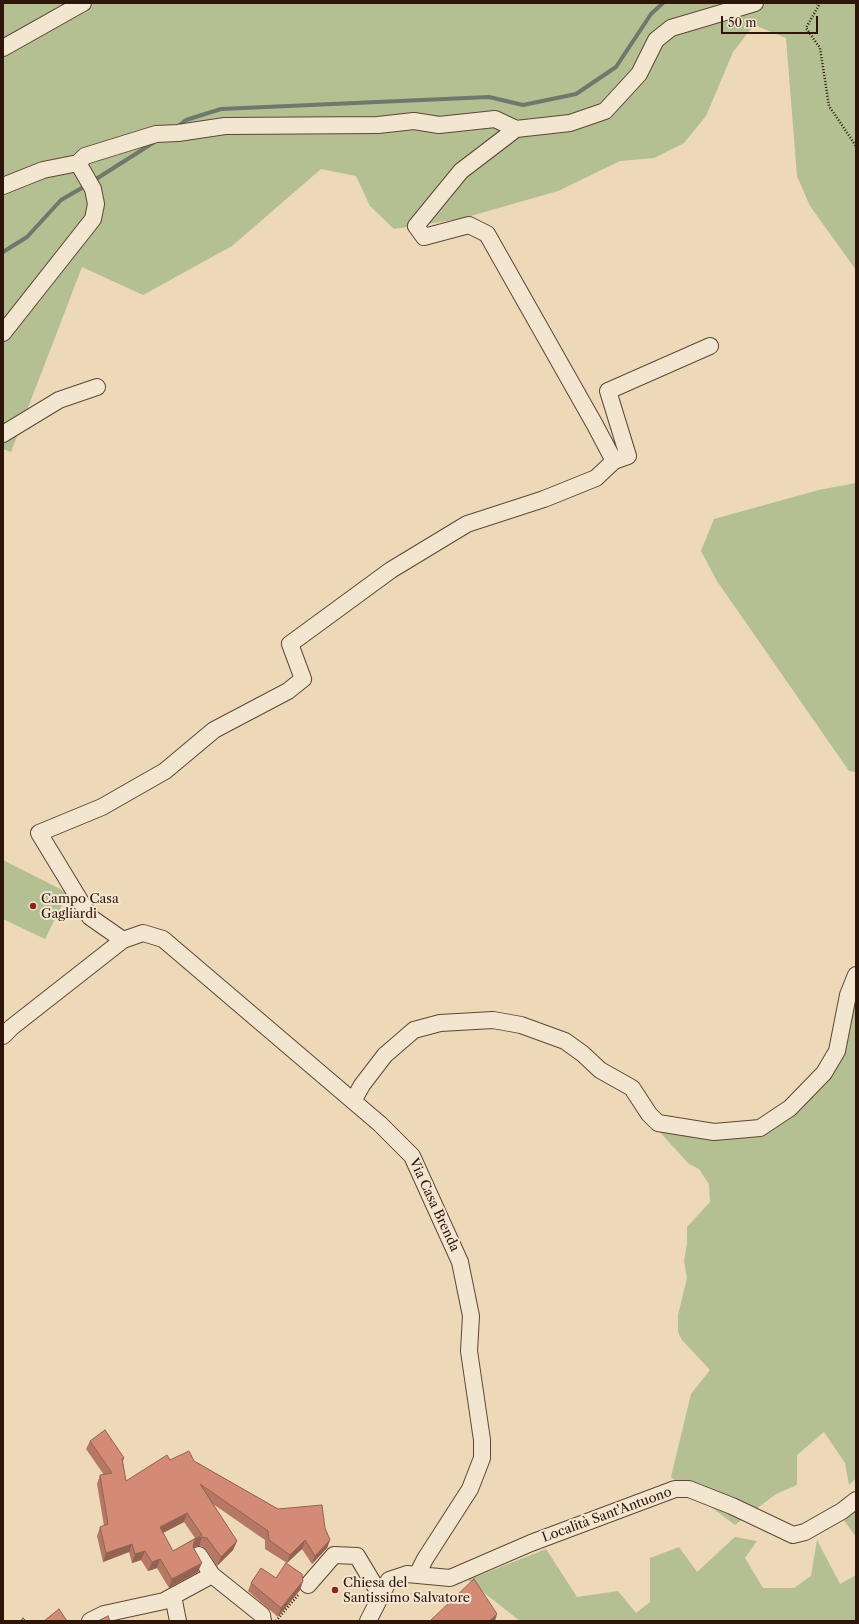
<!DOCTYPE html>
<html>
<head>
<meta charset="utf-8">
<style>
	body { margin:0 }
	#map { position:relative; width:859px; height:1624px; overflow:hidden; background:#edd8b8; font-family:"Libre Caslon Text",serif }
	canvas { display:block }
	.frame { position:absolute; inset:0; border:4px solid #2e150a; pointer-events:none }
	.scale { position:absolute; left:721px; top:16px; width:97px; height:18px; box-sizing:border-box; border:2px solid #2e150a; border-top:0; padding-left:5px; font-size:12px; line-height:14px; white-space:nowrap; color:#2e150a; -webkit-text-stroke:3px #f3e6d1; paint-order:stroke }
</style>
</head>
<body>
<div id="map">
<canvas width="859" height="1624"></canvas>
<div class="frame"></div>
<div class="scale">50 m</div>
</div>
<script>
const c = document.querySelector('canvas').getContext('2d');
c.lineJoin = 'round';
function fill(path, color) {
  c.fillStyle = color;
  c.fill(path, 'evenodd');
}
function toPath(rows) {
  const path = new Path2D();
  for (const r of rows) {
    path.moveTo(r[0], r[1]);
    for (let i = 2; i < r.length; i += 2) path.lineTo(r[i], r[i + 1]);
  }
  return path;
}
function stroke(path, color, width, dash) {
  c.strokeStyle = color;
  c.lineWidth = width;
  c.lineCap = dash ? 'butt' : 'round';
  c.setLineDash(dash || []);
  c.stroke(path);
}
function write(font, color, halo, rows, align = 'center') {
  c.font = font + ' "Libre Caslon Text",serif';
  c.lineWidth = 4;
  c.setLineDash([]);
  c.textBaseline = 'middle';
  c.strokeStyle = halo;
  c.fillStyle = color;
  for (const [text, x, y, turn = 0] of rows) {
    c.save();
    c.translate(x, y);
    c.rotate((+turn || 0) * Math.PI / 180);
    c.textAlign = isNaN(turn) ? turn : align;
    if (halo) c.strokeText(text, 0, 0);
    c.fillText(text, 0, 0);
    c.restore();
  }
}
fill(toPath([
	[3,3,856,3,856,270,810,206,797,176,786,38,754,25,733,52,706,116,684,143,654,158,620,161,558,191,460,219,394,229,370,206,356,176,321,169,232,246,143,295,82,267,11,452,3,449],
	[856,483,856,772,849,771,717,581,701,551,714,519,819,490],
	[3,860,68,893,45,939,3,919],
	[854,1002,856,1003,856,1478,849,1485,845,1463,824,1432,797,1455,797,1485,776,1494,735,1525,671,1477,691,1394,710,1370,682,1340,678,1332,678,1315,687,1278,684,1261,687,1244,687,1227,710,1202,709,1184,699,1169,689,1164,655,1127,758,1134,809,1098],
	[856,1491,856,1537,835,1508],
	[735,1537,757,1541,745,1558,763,1588,794,1588,811,1576,817,1540,840,1584,856,1575,856,1621,520,1621,468,1580,546,1549,577,1597,618,1591,636,1613,650,1602,650,1558,679,1547,697,1572]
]), '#b4bf92');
stroke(toPath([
	[177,127,186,120,221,109,489,97,523,105,576,94,616,67,651,14,663,3],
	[93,181,156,141],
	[3,252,27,237,61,200,87,185]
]), '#6e786c', 4);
const minor = toPath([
	[3,48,83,3],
	[516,129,570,123,605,111,639,74,656,40,671,28,755,3],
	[78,163,85,156,156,134,178,133,225,126,378,125,414,121,439,125,495,119,516,129,461,171,416,226,424,237,469,225,487,234,595,425,614,461,628,456,608,391,710,346],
	[3,186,43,170,78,163,93,189,96,204,93,219,3,333],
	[3,434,59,400,97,387],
	[123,940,90,917,39,833,102,807,165,771,214,730,288,691,303,679,290,644,391,570,467,524,544,499,596,478,614,461],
	[3,1036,12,1027,123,940,143,933,163,939,353,1101],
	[199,1555,212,1575,262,1615,263,1621],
	[417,1575,425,1559,470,1489,482,1458,482,1440,469,1351,471,1316,460,1262,412,1156,380,1124,353,1101,362,1085,385,1055,414,1030,440,1023,493,1020,521,1025,565,1041,583,1054,600,1070,632,1088,649,1114,658,1123,714,1132,760,1128,790,1108,824,1073,837,1051,848,995,856,975],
	[308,1585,334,1555,357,1556,381,1596],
	[173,1596,178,1621],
	[90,1621,104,1614,164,1601,212,1575],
	[368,1621,389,1580,407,1574,450,1578,531,1543,675,1489,689,1489,732,1506,793,1535,805,1532,842,1511,856,1500]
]);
stroke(minor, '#5e4636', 18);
stroke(toPath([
	[817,3,819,5,806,28,820,48,829,106,856,146],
	[276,1621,299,1594]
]), '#2e150a', 2.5, [1, 2]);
stroke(minor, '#f3e6d1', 16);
fill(toPath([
	[90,1441,124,1458,123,1462,126,1481,170,1460,194,1461,278,1509,325,1528,330,1540,327,1548,312,1564,302,1549,287,1563,265,1549,265,1540,213,1504,237,1541,233,1550,217,1566,204,1547,199,1546,194,1547,193,1548,198,1572,169,1588,157,1568,148,1571,141,1560,132,1563,129,1552,103,1562,97,1536,100,1527,104,1526,97,1484,100,1475,104,1475,86,1449],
	[184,1522,195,1538,173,1551,163,1533],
	[276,1578,303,1581,300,1590,278,1617,248,1591,251,1583]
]), '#b57865');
fill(toPath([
	[187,1513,184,1522,157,1536,160,1527],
	[202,1537,199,1546,194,1547,190,1551,194,1542,197,1538],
	[305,1540,302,1549,287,1563,290,1555],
	[330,1540,327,1548,312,1564,315,1556],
	[237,1541,233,1550,217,1566,221,1557],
	[132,1544,129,1552,103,1562,106,1553],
	[145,1551,141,1560,132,1563,135,1554],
	[160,1559,157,1568,148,1571,152,1562],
	[202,1563,198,1572,169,1588,172,1579],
	[303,1581,300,1590,278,1617,281,1608],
	[497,1614,495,1621,489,1621]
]), '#946152');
const building = toPath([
	[105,1430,124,1458,122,1459,126,1481,167,1455,170,1460,189,1451,194,1461,278,1509,322,1505,325,1528,330,1540,315,1556,305,1540,290,1555,269,1540,268,1531,200,1484,237,1541,221,1557,207,1538,202,1537,197,1538,194,1542,193,1547,202,1563,172,1579,160,1559,152,1562,145,1551,135,1554,132,1544,106,1553,100,1527,108,1524,100,1475,112,1473,90,1441,105,1430],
	[187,1513,202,1535,173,1551,160,1527,187,1513],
	[286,1563,302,1574,303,1581,281,1608,251,1583,261,1568,276,1578,286,1563],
	[474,1579,497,1614,489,1621,430,1621,474,1579],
	[59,1609,67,1621,44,1621,59,1609],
	[108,1616,110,1621,98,1621,108,1616],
	[23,1618,26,1621,20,1621,23,1618]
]);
fill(building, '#d38b75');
stroke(building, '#946152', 1);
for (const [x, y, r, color] of [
	[33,906,4,"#8f2418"],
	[335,1590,4,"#8f2418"]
]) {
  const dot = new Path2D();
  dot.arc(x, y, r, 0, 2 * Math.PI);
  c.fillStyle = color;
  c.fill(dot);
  stroke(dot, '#f3e6d1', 1.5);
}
write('13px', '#2e150a', '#f3e6d1', [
	["Campo Casa",41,899],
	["Gagliardi",41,914],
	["Chiesa del",343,1583],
	["Santissimo Salvatore",343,1598]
], 'left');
write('13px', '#2e150a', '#f3e6d1', [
	["Via Casa Brenda",434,1205,65],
	["Località Sant'Antuono",607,1515,-20]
]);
</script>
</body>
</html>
